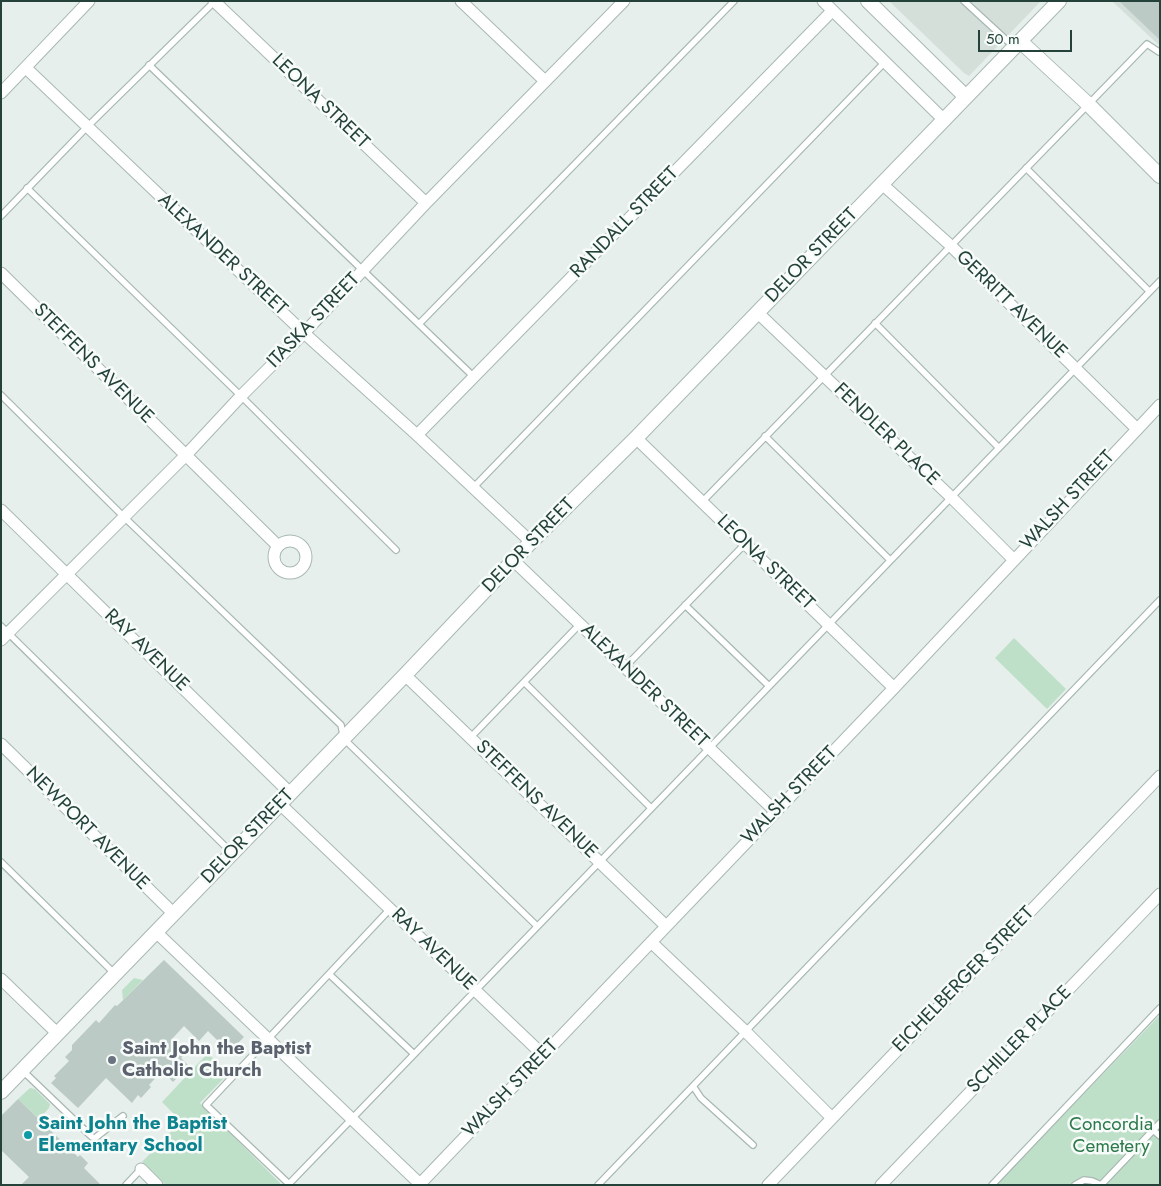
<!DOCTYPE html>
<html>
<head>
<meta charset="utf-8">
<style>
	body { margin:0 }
	#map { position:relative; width:1161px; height:1186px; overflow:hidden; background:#e6efeb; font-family:Jost,sans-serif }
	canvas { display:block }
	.frame { position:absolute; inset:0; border:2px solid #24423a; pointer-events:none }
	.scale { position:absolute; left:978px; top:30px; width:94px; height:22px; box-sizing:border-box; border:2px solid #24423a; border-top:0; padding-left:6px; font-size:15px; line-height:18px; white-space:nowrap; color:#24423a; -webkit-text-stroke:4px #f7fbf9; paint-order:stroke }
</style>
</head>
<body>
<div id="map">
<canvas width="1161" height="1186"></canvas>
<div class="frame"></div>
<div class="scale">50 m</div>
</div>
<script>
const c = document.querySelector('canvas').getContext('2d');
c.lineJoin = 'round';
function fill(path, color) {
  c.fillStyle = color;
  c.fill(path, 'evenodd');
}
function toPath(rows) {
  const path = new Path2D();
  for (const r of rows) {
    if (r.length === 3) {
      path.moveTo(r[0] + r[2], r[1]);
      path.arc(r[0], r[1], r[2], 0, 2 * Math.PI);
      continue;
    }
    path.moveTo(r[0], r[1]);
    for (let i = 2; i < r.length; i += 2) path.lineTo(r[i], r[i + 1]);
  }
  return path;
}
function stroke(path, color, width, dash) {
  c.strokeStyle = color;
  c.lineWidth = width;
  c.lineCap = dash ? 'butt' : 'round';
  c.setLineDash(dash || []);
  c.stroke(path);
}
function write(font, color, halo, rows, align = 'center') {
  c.font = font + ' Jost,sans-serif';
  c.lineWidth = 5;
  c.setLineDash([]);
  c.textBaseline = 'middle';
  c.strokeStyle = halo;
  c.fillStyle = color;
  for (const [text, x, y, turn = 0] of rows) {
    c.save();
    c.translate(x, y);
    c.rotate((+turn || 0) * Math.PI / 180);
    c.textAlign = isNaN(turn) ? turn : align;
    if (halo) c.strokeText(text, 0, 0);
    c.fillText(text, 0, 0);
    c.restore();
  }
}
fill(toPath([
	[889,1,1041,1,969,76,964,73],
	[1112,1,1160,1,1160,46,1148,35]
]), '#d4dfda');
fill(toPath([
	[1014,638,1066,689,1047,709,995,658],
	[134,978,143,980,123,1000,122,990],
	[1160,1015,1160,1185,996,1185],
	[208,1053,228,1074,200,1103,280,1183,280,1185,166,1185,142,1162,181,1121,162,1102],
	[30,1088,35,1089,50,1104,49,1108,39,1119,18,1099]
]), '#bfe0c8');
fill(toPath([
	[1119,1,1160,1,1160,40],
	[164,960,244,1037,229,1052,208,1031,199,1041,184,1026,171,1040,185,1054,181,1058,189,1066,173,1082,162,1071,149,1085,151,1087,141,1098,138,1095,132,1103,106,1078,78,1108,51,1083,56,1078,54,1076,69,1061,65,1057,72,1050,72,1045,96,1020,99,1023,115,1005,117,1006],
	[18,1099,78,1157,80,1155,88,1163,84,1168,101,1185,21,1185,29,1177,1,1150,1,1116]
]), '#bbcac4');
const service = toPath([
	[964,1,1014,47],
	[149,65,474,377],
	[1026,168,1149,291],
	[27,188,241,396,396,550],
	[1,216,87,127,214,2],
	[875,323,999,448],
	[419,324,734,1],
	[1,395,124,517,341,725,344,739,537,926],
	[765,436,890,560],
	[473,488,885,62],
	[702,502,1147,44,1159,52],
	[685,605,769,686],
	[1,626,232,853],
	[625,667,745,544],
	[524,682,651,808],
	[471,737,580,624],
	[1,862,115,974],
	[329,974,414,1054],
	[22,1070,92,1137,95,1138,123,1116],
	[693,1086,701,1098,753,1145],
	[1153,1130,1160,1136],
	[289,1184,206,1105,390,909],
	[126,1185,141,1169],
	[288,1185,1160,281],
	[598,1185,1160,600],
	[992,1185,1160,1008],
	[1075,1185,1084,1180,1092,1181,1101,1185,1160,1123]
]);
const minor = toPath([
	[214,1,426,203],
	[461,1,545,81],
	[823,1,944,120],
	[26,68,304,333,417,435,531,542],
	[1,93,89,1],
	[882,184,950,245,1137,429],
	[1,273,278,546],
	[758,313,951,497,1013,559],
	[417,435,832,11],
	[636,438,894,688],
	[1,510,290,793],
	[290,557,16],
	[514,561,775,811],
	[1,640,186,455,241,396,304,333,426,203,624,1],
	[405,675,666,926],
	[1,744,174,914],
	[280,804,543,1055],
	[156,932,420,1184],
	[651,942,745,1031,832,1118],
	[1,979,58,1034],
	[141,1169,157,1185],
	[419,1185,894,688,1160,405],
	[768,1185,1160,776],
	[881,1185,1160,894]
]);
const tertiary = toPath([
	[868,1,966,97],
	[1020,41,1088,104,1160,176],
	[1,1092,405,675,531,542,636,438,1059,1]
]);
stroke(service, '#a8b8b2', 8);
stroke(minor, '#a8b8b2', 13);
stroke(tertiary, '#a8b8b2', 16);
stroke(service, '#fff', 5.5);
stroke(minor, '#fff', 11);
stroke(tertiary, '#fff', 14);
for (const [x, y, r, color] of [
	[112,1060,5,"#6b7280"],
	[28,1135,5,"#0f9aa8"]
]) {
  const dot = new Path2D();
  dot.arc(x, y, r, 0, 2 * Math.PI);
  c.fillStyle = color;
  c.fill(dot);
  stroke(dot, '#f7fbf9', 2);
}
write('19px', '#24423a', '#f7fbf9', [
	["LEONA STREET",320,102,44],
	["RANDALL STREET",625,223,-46],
	["ALEXANDER STREET",222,255,43],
	["DELOR STREET",812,256,-46],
	["GERRITT AVENUE",1011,305,44],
	["ITASKA STREET",314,321,-46],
	["STEFFENS AVENUE",93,364,45],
	["FENDLER PLACE",886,435,44],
	["WALSH STREET",1068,501,-47],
	["DELOR STREET",529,546,-46],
	["LEONA STREET",765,563,44],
	["RAY AVENUE",146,651,44],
	["ALEXANDER STREET",644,686,44],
	["WALSH STREET",790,796,-46],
	["STEFFENS AVENUE",536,800,44],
	["NEWPORT AVENUE",87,829,45],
	["DELOR STREET",248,837,-46],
	["RAY AVENUE",433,950,44],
	["EICHELBERGER STREET",964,980,-46],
	["SCHILLER PLACE",1020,1040,-46],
	["WALSH STREET",511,1089,-46]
]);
write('bold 19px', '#5b616d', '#f7fbf9', [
	["Saint John the Baptist",122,1049],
	["Catholic Church",122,1071]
], 'left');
write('bold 19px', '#0d838f', '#f7fbf9', [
	["Saint John the Baptist",38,1124],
	["Elementary School",38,1146]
], 'left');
write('19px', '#2d7a4b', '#f7fbf9', [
	["Concordia",1111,1125],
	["Cemetery",1111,1147]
]);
</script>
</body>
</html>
